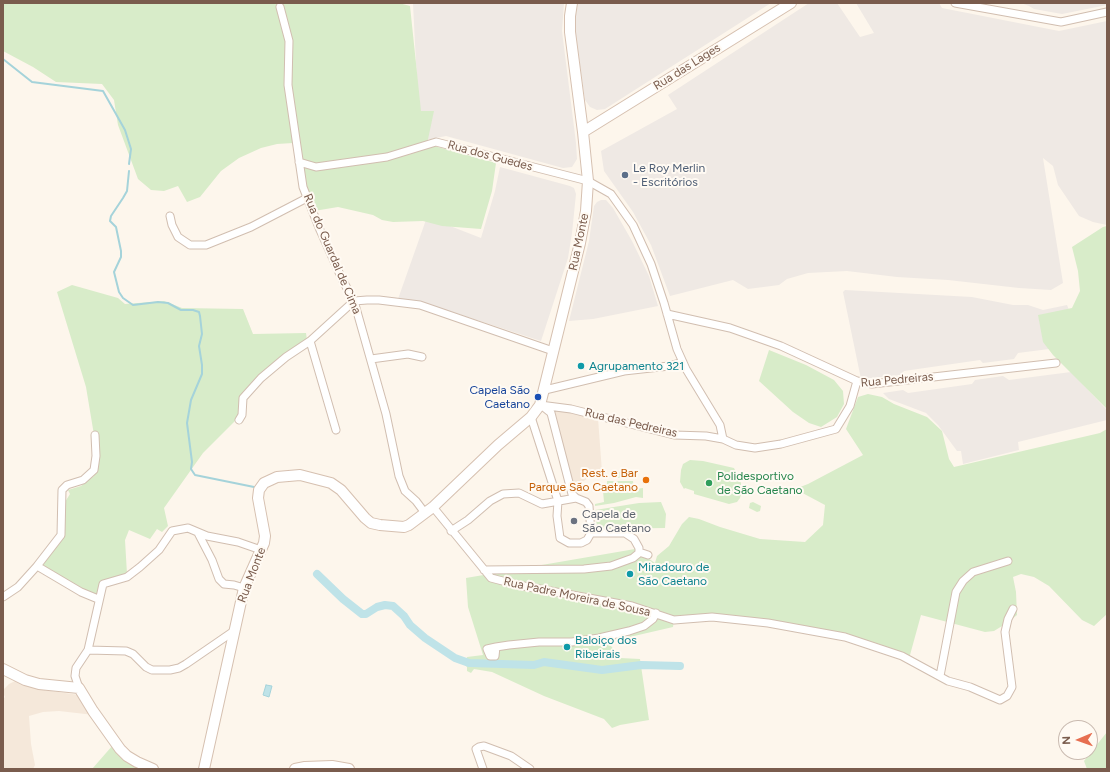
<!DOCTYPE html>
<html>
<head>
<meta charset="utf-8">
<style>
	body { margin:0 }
	#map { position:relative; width:1110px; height:772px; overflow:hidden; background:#fdf6ec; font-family:Figtree,sans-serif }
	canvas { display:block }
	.frame { position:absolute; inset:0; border:4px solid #7a5c4d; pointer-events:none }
	.north { position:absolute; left:1058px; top:720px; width:40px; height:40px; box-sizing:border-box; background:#fffaf3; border:1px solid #cabbb1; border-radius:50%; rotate:268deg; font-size:11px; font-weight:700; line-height:16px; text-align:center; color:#7a5c4d }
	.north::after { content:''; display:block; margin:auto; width:14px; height:18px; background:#e76f51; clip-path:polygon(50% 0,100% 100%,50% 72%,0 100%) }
</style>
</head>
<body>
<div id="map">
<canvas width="1110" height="772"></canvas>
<div class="frame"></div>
<div class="north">N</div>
</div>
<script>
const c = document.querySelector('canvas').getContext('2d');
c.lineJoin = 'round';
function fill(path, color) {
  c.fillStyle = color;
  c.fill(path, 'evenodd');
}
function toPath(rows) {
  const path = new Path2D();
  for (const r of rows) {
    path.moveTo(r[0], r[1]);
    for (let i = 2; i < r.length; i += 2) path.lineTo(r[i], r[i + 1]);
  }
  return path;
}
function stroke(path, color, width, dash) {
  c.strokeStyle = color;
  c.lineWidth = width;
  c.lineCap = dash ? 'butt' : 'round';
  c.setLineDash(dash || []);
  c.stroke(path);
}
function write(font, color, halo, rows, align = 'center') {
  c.font = font + ' Figtree,sans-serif';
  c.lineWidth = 4;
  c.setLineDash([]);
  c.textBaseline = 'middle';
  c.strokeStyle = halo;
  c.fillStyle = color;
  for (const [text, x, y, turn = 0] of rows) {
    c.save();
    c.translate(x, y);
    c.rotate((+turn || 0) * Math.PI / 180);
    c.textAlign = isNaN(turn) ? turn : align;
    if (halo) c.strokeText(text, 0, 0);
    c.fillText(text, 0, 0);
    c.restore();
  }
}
fill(toPath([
	[562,410,598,418,602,472,593,475,576,486,572,483,555,411],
	[17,680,44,690,79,695,94,715,59,711,43,712,29,716,31,744,35,765,33,769,3,769,3,699,5,697,3,693,3,690,9,684]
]), '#f5e8da');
fill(toPath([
	[409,3,564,3,562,31,576,143,577,159,572,167,563,168,446,136,420,141,413,4],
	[578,3,771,3,605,109,597,110,590,107,585,100,575,32,575,19],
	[809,3,837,3,860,37,874,33,856,3,939,3,942,8,1059,31,1107,21,1107,225,1093,222,1079,216,1058,185,1053,166,1043,158,1063,283,1051,290,1019,288,948,280,897,277,847,271,808,273,787,279,779,285,748,289,733,280,670,296,651,245,633,212,604,171,601,151,677,109,668,95],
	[1021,3,1107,3,1107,5,1062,14,1034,9,1029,6],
	[500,167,570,186,574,188,576,194,572,233,568,258,541,341,428,304,398,299,427,217,481,238,495,191],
	[601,200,606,200,613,208,632,241,649,276,658,306,593,319,569,321,589,241,594,206,597,202],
	[845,290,972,297,1013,305,1028,305,1043,310,1067,305,1088,357,1071,372,1107,410,1107,420,1018,442,1019,450,963,464,961,451,957,451,938,425,926,413,889,399,883,393,903,390,908,393,972,384,975,380,1003,376,1009,380,1071,372,1049,349,1018,353,1014,359,983,363,980,360,904,371,901,375,861,379,843,292]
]), '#efe9e4');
fill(toPath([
	[3,3,399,3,410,6,421,111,434,111,427,144,496,163,492,191,481,229,442,226,423,221,393,222,382,220,373,215,338,207,314,211,309,205,293,143,277,144,261,148,239,158,221,171,200,197,187,202,178,186,164,191,151,190,138,179,118,125,114,100,102,84,56,82,33,67,3,51],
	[1107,226,1107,409,1053,355,1043,342,1038,315,1072,308,1080,291,1078,271,1072,247,1103,227],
	[72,285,118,298,125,304,164,301,182,308,243,309,253,334,306,333,307,340,240,401,238,418,203,453,164,508,168,526,162,532,157,529,150,539,129,530,125,540,127,574,101,581,97,595,93,596,40,565,64,536,65,502,70,494,68,490,81,486,94,476,98,459,86,387,57,292],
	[769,350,806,365,834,380,843,391,844,404,837,417,821,427,809,423,793,412,759,381],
	[868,394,882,397,894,404,927,417,942,431,949,459,954,467,1100,433,1107,429,1107,614,1094,626,1082,620,1049,586,1034,577,1021,574,1013,577,1016,592,1017,615,1007,623,994,631,985,632,921,615,910,655,902,656,845,637,712,617,674,619,673,627,608,642,620,658,640,659,649,720,620,725,612,728,604,719,544,696,492,672,474,669,471,673,467,671,467,667,465,665,467,657,483,655,468,607,466,578,635,549,655,563,657,556,669,546,682,524,689,517,699,519,720,527,760,539,805,542,823,525,825,505,795,489,808,484,863,455,846,429,858,397],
	[690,460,703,461,734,468,741,483,741,494,740,498,737,502,729,504,694,494,694,491,685,488,684,489,680,482,681,470,683,464],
	[617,472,633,472,633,477,617,478],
	[607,481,633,481,634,489,643,488,643,498,636,497,614,503,595,506,595,504,604,502,603,491,607,490],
	[661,502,666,514,665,528,597,529,595,510,639,503],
	[753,502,761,506,760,511,757,512,749,508,750,503],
	[1107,732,1107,769,1087,769,1084,761],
	[113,745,124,760,140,769,92,769]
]), '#d8ecc9');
const water = toPath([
	[266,685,272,686,269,697,263,695,266,685]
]);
fill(water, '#bfe3e8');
stroke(water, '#a5d3da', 1);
stroke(toPath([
	[3,59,32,82,103,91,125,130,131,149,129,164],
	[129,171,127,191,123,198,111,216,110,221,116,227,121,251,121,257,114,272,119,292,123,298,133,305,158,302,168,303,181,310,193,310,199,312,200,316,202,334,199,346,202,365,202,374,191,400,187,423,192,462,191,469,195,475,254,487]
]), '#a5d3da', 2);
stroke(toPath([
	[317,574,343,599,362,614,366,614,377,607,385,605,393,606,404,616,410,625,425,638,455,658,469,663,534,665,544,662,602,670,641,665,680,666]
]), '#bfe3e8', 8);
const minor = toPath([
	[955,3,1061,22,1107,12],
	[280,7,289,41,288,85,303,187,320,230,342,279,354,301,386,414,399,476,405,491,416,501,425,513],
	[299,162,316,167,387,157,436,142,588,181,611,194,633,225,651,264,664,303,677,349,686,369,720,425,723,439],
	[170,216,172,225,178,237,190,245,206,245,251,227,307,198],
	[667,314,730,328,781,346,857,381,872,384,1056,363],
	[310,341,336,430],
	[371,359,408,354,422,357],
	[545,390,624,371,669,366,683,362],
	[540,405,571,409,674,435,706,436,723,439,736,445,755,448,781,444,836,429,850,406,857,381],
	[531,417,558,501,557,516,560,538,569,543,581,543,587,540,591,533,589,506,586,502,576,498,572,494,551,413,541,405],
	[239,420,242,415,243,398,261,378,286,357,310,341,354,301,367,300,379,300,420,305,553,351],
	[433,507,491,578,518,585,632,606,674,620,712,617,768,623,845,637,902,656,948,681,970,687,1000,700,1007,696,1012,687,1005,632,1008,619,1013,609],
	[451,531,468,520,490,501,503,494,519,493,542,504,576,498],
	[198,533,212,560,219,579,224,584,234,585,244,588],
	[639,552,648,555],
	[37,566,81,592,98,599],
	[484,570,584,569,611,566,633,558,639,553,639,548,634,539,625,533,591,533],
	[3,597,18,587,37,566,61,535,62,490,67,485,83,480,94,470,96,456,95,435],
	[496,647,495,656,490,656,487,649,496,647,509,645,539,642,572,642,599,638,629,631,644,626,653,619,656,613],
	[88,650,126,651,133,654,146,667,152,670,170,670,179,668,186,664,234,631],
	[940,676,956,592,963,581,973,572,1008,561],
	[79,688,75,676,76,668,88,650,103,584,127,577,140,567,159,550,172,531,188,528,207,536,238,542,261,550],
	[483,769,476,749,479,747,484,746,511,756,530,769]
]);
const secondary = toPath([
	[583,132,791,3],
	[3,669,25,680,39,684,79,688,93,711,120,749,127,756,137,762,153,769],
	[204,769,244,588,264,543,265,536,258,498,259,490,264,483,277,477,300,475,331,483,341,490,365,518,371,523,380,525,404,527,409,525,433,507,498,445,531,417,540,405,580,243,586,211,588,181,583,132,570,32,570,16,572,3],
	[295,769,305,767,332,766,349,769]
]);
stroke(minor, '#d1beb0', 9);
stroke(secondary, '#d6c0b0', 12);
stroke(minor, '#fff', 7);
stroke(secondary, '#fff', 10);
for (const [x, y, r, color] of [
	[625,175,4,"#5c6f8a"],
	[581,366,4,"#0f9aa8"],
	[538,397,4,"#1a4fb4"],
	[646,480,4,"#e8710a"],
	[709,483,4,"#2e9e5b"],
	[574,521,4,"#6b7280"],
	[630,574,4,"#0f9aa8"],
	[567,647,4,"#0f9aa8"]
]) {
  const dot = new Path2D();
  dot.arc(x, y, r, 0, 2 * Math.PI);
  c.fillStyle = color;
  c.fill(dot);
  stroke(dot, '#fffaf3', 1.5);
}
write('12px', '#7a5c4d', '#fffaf3', [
	["Rua das Lages",687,67,-32],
	["Rua dos Guedes",490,156,15],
	["Rua Monte",579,242,-78],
	["Rua do Guardal de Cima",332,254,67],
	["Rua Pedreiras",897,380,-5],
	["Rua das Pedreiras",631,423,13],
	["Rua Monte",252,575,-69],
	["Rua Padre Moreira de Sousa",577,597,12]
]);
write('12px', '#4e5e75', '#fffaf3', [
	["Le Roy Merlin",633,168],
	["- Escritórios",633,182]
], 'left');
write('12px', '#0d838f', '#fffaf3', [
	["Agrupamento 321",589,366],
	["Miradouro de",638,567],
	["São Caetano",638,581],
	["Baloiço dos",575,640],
	["Ribeirais",575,654]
], 'left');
write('12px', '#164399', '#fffaf3', [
	["Capela São",530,390],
	["Caetano",530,404]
], 'right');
write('12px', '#c56008', '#fffaf3', [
	["Rest. e Bar",638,473],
	["Parque São Caetano",638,487]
], 'right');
write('12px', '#27864d', '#fffaf3', [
	["Polidesportivo",717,476],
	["de São Caetano",717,490]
], 'left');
write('12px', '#5b616d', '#fffaf3', [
	["Capela de",582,514],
	["São Caetano",582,528]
], 'left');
</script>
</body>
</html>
